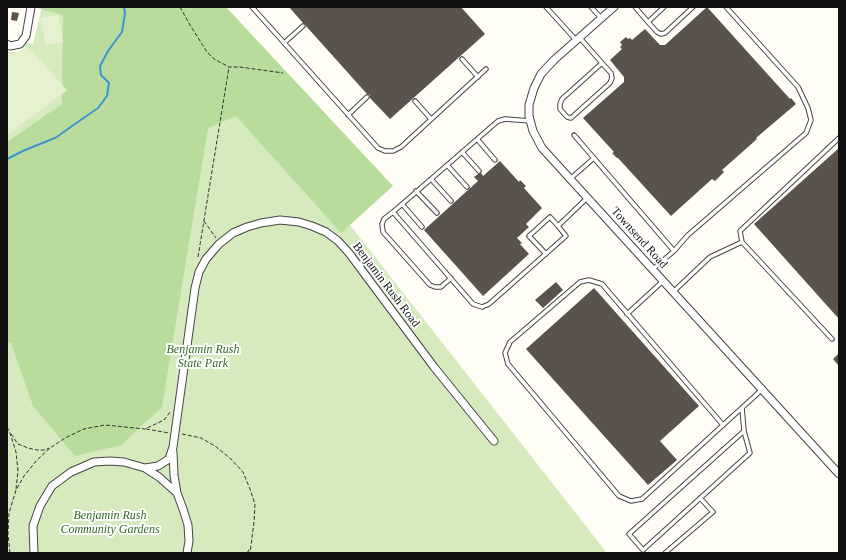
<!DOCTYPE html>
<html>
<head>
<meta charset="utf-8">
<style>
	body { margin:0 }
	#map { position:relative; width:846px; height:560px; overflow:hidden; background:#fffdf5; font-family:"Times New Roman",serif }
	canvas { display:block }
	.frame { position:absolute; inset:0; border:8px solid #111; pointer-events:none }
</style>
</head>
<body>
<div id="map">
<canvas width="846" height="560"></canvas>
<div class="frame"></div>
</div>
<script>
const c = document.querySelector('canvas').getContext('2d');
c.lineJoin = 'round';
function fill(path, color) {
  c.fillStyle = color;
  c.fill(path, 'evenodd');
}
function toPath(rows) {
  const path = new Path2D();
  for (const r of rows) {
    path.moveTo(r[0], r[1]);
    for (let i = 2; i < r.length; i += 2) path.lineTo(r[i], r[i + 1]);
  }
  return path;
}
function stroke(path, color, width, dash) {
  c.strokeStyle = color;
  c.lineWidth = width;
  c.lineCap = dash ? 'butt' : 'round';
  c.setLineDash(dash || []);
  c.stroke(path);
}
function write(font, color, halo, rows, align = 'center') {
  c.font = font + ' "Times New Roman",serif';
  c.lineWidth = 4;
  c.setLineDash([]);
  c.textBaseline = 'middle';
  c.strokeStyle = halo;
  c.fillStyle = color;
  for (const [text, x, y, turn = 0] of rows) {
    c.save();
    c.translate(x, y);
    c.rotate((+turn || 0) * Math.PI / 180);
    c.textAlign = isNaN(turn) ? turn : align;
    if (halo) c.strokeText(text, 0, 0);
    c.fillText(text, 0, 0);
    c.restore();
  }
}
fill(toPath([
	[42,7,65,9,78,96,7,145,7,52,20,52,27,43,33,44],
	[122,7,223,63,607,553,7,553,7,158,37,146]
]), '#d5ebbd');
fill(toPath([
	[34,7,226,7,393,186,341,233,236,116,208,128,162,407,121,445,75,456,33,406,11,343,7,342,7,142,62,104,63,15]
]), '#b9dc9c');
fill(toPath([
	[58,15,63,42,46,45,40,18],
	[27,46,67,90,7,135,7,53,12,54]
]), '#e6f2cf');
stroke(toPath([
	[7,159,25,150,55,138,98,108,107,96,109,83,101,75,100,66,108,51,122,32,125,13,124,7]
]), '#3f96cf', 2);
fill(toPath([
	[289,7,461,7,485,34,390,119,370,98,370,95,367,94,306,26,305,24,303,23],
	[707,7,790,99,791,98,796,104,756,138,757,139,722,170,724,172,715,181,712,179,671,216,618,158,617,158,612,153,614,152,583,118,624,82,624,77,610,60,622,49,620,47,622,45,620,42,626,37,628,39,630,38,632,40,645,29,660,45,665,45],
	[12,12,19,13,17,21,11,20],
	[839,148,839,319,754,224],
	[500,161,519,182,520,180,526,186,524,188,542,208,526,224,529,227,517,238,522,243,520,244,529,254,483,296,424,230,478,181,474,177,478,174,481,173,483,176],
	[556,282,563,290,543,308,535,300],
	[594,288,699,406,660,441,677,460,648,485,526,349],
	[839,353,839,366,833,359]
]), '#5a524d');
const service = toPath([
	[252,7,378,148,385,151,393,151,401,147,486,69],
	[546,7,576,40],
	[591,7,601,18],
	[635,7,648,22,664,7],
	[648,22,657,32,661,34,665,33,693,7],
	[580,38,602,63,611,73,612,78,610,83,571,118,567,117,560,109,560,104,562,99,602,63],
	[284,43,303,26],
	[462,59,478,77],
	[415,101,431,119],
	[348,115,367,97],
	[531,121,505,119,498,121,393,212,473,304,482,307,489,304,566,236,558,226,587,198],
	[574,135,674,251],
	[477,139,495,160],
	[462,152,479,171],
	[447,165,467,187],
	[431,179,451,201],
	[570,179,594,158],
	[416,191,437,213],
	[402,204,422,227],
	[393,212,384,219,382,224,383,232,430,285,435,287,441,287,451,278],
	[546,254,529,236,550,217,558,226],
	[653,269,674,251,688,235,806,133,811,120,808,108,798,87,726,7],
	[673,292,710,257,742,242],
	[627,314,663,281],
	[832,339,742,242,740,231,839,138],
	[742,408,744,431,750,453,643,550,629,534,744,431],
	[723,425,602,284,589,280,580,282,510,342,505,353,508,364,619,496,631,501,642,499,756,395,762,389],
	[665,553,713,512,700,498]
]);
const minor = toPath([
	[614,7,554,60,541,74,534,88,529,105,529,116,533,131,542,148,839,474],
	[7,44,10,46,20,44,26,36,31,7],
	[173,452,174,475,177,493],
	[145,468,158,466,169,459,173,447,195,288,199,272,206,259,219,244,233,233,247,227,261,223,280,220,299,222,312,226,326,232,338,241,349,253,434,367,494,441],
	[34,553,33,526,40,506,52,486,71,472,94,462,110,461,124,462,145,468,159,477,177,493,183,509,188,525,189,541,187,553]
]);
stroke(service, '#444', 5.5);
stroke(minor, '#444', 9);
stroke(toPath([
	[180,7,190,25,207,52,214,59,229,67,240,67,283,73],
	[204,221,216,238],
	[198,257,229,67],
	[7,427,10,433,16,452,18,471,16,489],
	[146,429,169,433],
	[11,434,18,444,28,448,37,450,45,450,49,448],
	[182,434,201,438,215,446,231,459,243,472,250,489,255,504,254,522,250,553],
	[10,553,8,534,9,513,16,490,24,476,37,460,50,448,65,438,84,429,105,425,145,429,164,420,171,411],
	[247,553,250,548]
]), '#333', 1, [4, 2]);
stroke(service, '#fff', 3.5);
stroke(minor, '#fff', 7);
write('12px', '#111', '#fff', [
	["Townsend Road",639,238,48],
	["Benjamin Rush Road",386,285,53]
]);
write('italic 12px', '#2f6b1f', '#fff', [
	["Benjamin Rush",203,350],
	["State Park",203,364],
	["Benjamin Rush",110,516],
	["Community Gardens",110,530]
]);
</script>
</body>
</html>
